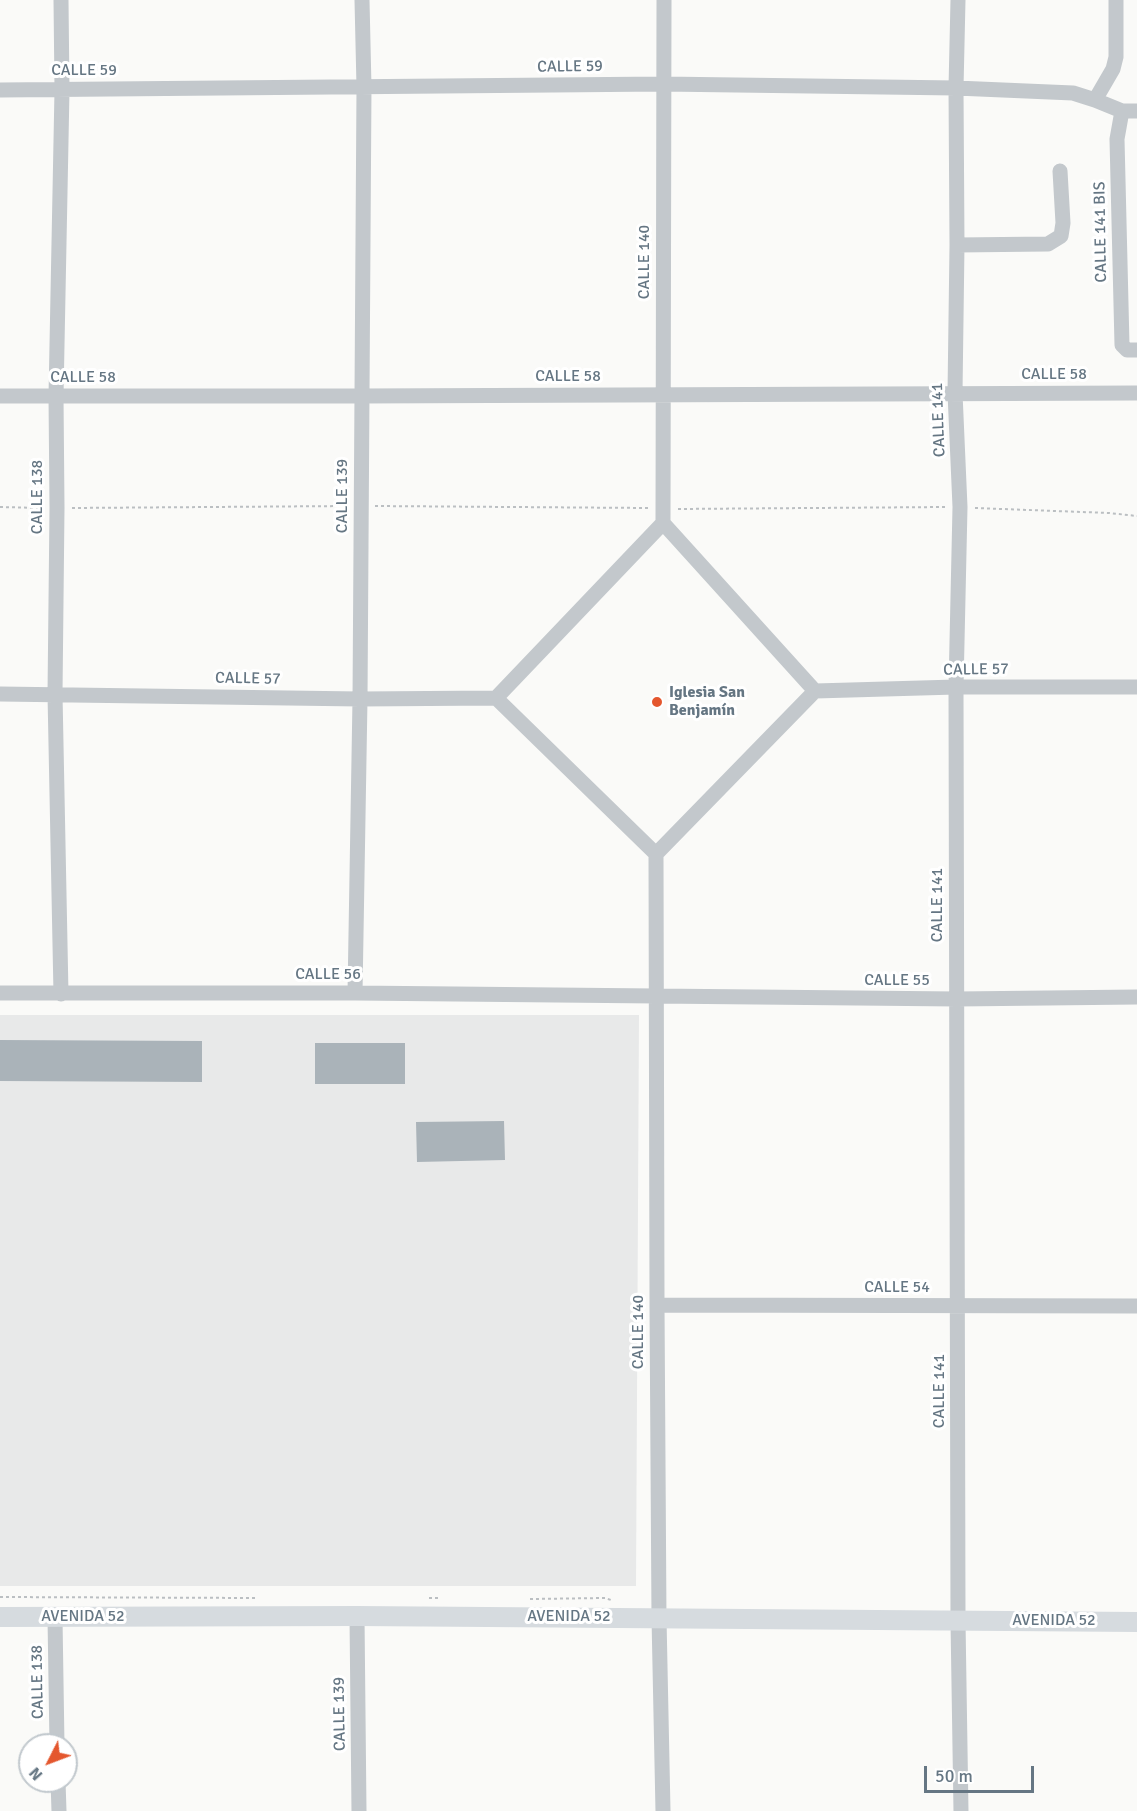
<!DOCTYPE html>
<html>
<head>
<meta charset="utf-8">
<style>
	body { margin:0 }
	#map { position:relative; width:1137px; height:1811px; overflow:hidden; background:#fafaf8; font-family:Signika,sans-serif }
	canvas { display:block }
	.north { position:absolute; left:18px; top:1733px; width:60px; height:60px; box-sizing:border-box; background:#fff; border:2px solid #c1c8cd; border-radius:50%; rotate:228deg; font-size:16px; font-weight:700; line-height:24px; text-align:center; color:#657683 }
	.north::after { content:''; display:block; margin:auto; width:21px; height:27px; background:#e4572e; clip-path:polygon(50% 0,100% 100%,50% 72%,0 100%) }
	.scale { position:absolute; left:924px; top:1766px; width:110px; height:27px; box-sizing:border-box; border:3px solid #657683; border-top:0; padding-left:8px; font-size:18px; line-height:21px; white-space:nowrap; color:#657683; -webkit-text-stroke:4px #fff; paint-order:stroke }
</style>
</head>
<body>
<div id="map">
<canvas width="1137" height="1811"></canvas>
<div class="north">N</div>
<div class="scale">50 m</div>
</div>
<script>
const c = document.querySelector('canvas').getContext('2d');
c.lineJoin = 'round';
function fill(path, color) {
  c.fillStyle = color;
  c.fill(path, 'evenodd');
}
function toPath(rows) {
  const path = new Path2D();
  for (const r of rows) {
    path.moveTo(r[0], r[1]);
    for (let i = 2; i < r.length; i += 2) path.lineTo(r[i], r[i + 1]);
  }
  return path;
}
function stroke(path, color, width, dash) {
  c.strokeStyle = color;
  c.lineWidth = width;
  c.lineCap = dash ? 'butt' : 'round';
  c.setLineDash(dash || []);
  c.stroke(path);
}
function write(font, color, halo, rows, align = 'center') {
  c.font = font + ' Signika,sans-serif';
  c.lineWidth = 6;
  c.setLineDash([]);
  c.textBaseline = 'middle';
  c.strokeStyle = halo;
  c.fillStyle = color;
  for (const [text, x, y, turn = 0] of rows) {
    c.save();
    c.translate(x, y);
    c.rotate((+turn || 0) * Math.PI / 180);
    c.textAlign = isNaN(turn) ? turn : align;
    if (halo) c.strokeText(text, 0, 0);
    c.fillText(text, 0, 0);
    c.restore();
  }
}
fill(toPath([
	[0,1015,639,1015,636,1586,0,1586]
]), '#e8e9e9');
fill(toPath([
	[0,1040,202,1041,202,1082,0,1081],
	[315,1043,405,1043,405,1084,315,1084],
	[504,1121,505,1160,417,1162,416,1122]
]), '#aab3b9');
stroke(toPath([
	[375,506,648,508],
	[0,507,42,508],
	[72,508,348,506],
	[975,508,1109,513,1137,516],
	[678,509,945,507],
	[0,1597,255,1598],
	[429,1598,441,1598],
	[530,1599,605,1598,611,1600]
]), '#bbbfc2', 2, [3, 3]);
stroke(toPath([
	[958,0,956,88,957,245,955,393,960,507,956,687,958,1621,961,1811],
	[0,90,663,84,956,88,1073,93,1095,100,1122,111,1137,111],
	[1095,100,1113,69,1116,57,1116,0],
	[1122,111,1117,139,1122,345,1127,350,1137,350],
	[957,245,1048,244,1061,236,1063,223,1060,171],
	[0,396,362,396,1137,393],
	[663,523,664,0],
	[815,691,956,687,1137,687],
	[0,694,360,699,496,698],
	[496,698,663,523],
	[496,698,656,854],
	[656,854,657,1305,659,1618,663,1811],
	[656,854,815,691,663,523],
	[0,993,355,993,957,999,1137,997],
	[355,993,360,699,364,87,362,0],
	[61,994,55,694,57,508,56,396,62,90,61,0],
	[657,1305,1137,1306],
	[357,1616,359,1811],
	[55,1618,57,1745],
	[58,1781,59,1811]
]), '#c3c8cc', 15);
stroke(toPath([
	[0,1617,357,1616,1137,1622]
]), '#d6dbdf', 20);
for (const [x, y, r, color] of [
	[657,702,6,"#e4572e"]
]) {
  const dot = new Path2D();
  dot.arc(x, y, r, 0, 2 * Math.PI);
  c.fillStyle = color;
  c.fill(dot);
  stroke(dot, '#fff', 2);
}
write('16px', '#657683', '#fff', [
	["CALLE 59",570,67,-1],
	["CALLE 59",84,71],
	["CALLE 141 BIS",1101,232,-91],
	["CALLE 140",645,262,-90],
	["CALLE 58",1054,375],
	["CALLE 58",568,377],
	["CALLE 58",83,378],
	["CALLE 141",939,420,-92],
	["CALLE 139",343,496,-90],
	["CALLE 138",38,497,-90],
	["CALLE 57",976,670,-1],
	["CALLE 57",248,679,1],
	["CALLE 141",938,905,-90],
	["CALLE 56",328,975],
	["CALLE 55",897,981],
	["CALLE 54",897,1288],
	["CALLE 140",639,1332,-90],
	["CALLE 141",940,1391,-90],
	["AVENIDA 52",83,1617],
	["AVENIDA 52",569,1617],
	["AVENIDA 52",1054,1621],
	["CALLE 138",38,1682,-91],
	["CALLE 139",340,1714,-91]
]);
write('bold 16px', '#657683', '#fff', [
	["Iglesia San",669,693],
	["Benjamín",669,711]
], 'left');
</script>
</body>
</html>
